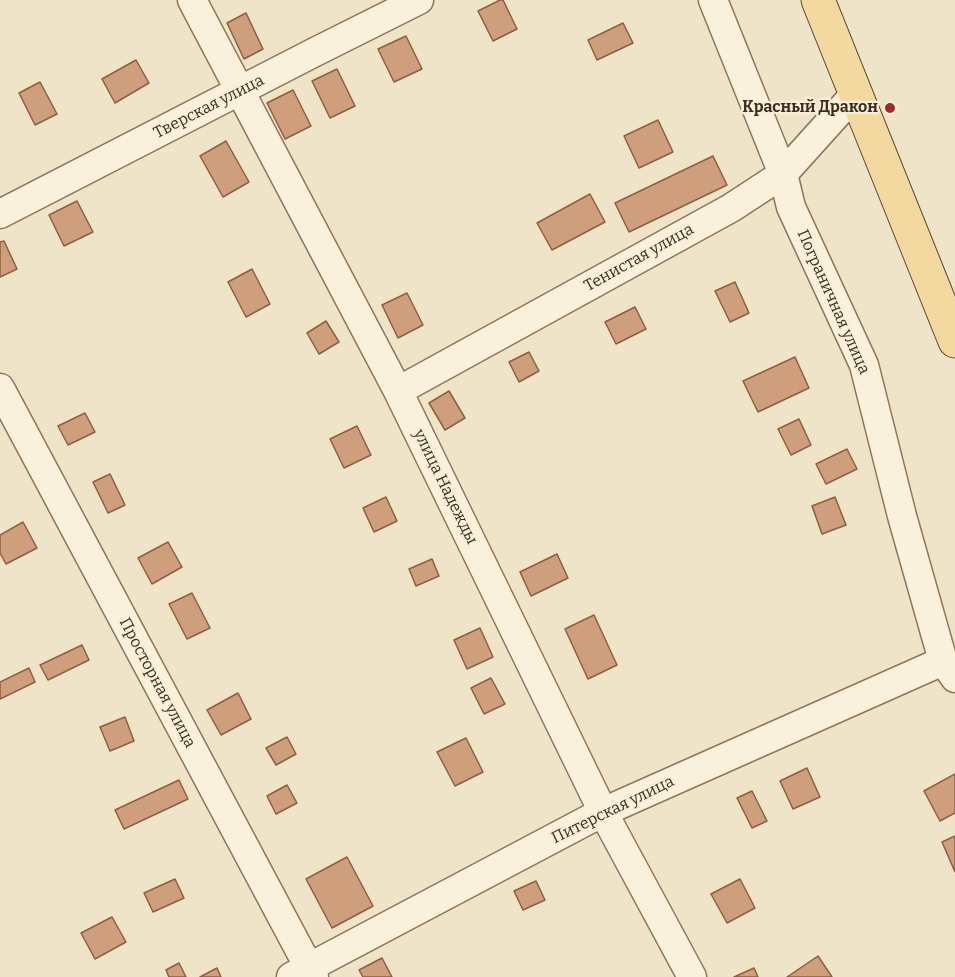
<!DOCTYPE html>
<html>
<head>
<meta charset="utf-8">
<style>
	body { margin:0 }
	canvas { display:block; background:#f0e4c8 }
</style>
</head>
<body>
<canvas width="955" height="977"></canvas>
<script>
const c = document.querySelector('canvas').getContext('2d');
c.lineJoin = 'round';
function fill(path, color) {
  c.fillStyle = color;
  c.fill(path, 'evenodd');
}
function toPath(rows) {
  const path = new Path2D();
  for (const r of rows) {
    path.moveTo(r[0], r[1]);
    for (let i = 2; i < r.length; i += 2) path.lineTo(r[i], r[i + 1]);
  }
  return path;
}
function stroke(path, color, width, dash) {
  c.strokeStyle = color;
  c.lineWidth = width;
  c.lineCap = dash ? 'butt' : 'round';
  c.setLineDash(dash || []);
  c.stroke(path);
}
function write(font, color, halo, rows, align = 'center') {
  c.font = font + ' Bitter,serif';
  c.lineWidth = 4.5;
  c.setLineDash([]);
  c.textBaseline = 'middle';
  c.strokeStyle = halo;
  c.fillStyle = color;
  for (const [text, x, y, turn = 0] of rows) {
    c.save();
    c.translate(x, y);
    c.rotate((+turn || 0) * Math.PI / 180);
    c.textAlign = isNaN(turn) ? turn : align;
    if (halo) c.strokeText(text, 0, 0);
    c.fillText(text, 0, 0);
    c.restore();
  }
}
const building = toPath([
	[500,0,503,0,517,29,493,41,478,11,500,0],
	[246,13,263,49,244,59,227,23,246,13],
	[623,23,633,43,597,60,588,40,623,23],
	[406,36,422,69,394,82,378,49,406,36],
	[136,60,149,83,115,103,102,79,136,60],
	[337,69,355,106,330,118,312,81,337,69],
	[40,82,57,114,35,125,19,93,40,82],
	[293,90,311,126,285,139,267,103,293,90],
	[658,120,673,152,639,168,624,136,658,120],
	[226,141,249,182,223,197,200,156,226,141],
	[713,156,727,185,629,232,615,203,713,156],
	[590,194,605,222,552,250,537,223,590,194],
	[77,201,93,232,64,246,49,215,77,201],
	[4,241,17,269,0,277,0,242,4,241],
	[252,269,270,304,246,317,228,282,252,269],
	[735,282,749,313,730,322,715,291,735,282],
	[407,293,423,325,398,338,382,305,407,293],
	[635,307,646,329,616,344,605,322,635,307],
	[326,321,339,342,319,354,307,333,326,321],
	[529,352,539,371,519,382,509,362,529,352],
	[795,357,809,388,758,412,743,381,795,357],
	[449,391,465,418,445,430,429,403,449,391],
	[85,413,95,432,68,445,58,426,85,413],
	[799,419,811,445,791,455,778,429,799,419],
	[357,426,371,455,344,468,330,439,357,426],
	[847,449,857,469,826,484,816,464,847,449],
	[110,474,125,505,108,513,93,482,110,474],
	[386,497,397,521,374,532,363,508,386,497],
	[835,497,846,525,822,534,812,506,835,497],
	[23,522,37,548,6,564,0,553,0,535,23,522],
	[168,542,182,567,152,584,138,558,168,542],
	[557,554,568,578,531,596,520,572,557,554],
	[432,559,439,576,416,586,409,569,432,559],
	[192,593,210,628,187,639,169,604,192,593],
	[594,615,617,665,588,679,565,629,594,615],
	[480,628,493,657,467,669,454,640,480,628],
	[82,645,89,660,48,680,40,665,82,645],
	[29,668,35,682,0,699,0,682,29,668],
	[491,678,505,704,484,714,471,688,491,678],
	[238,693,251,719,221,735,207,710,238,693],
	[125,717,134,741,110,751,100,727,125,717],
	[287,737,296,754,276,765,266,748,287,737],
	[466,738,483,772,455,786,437,752,466,738],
	[807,768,820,797,793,809,780,781,807,768],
	[955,774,955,813,940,821,924,791,955,774],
	[179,780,188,799,124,829,115,810,179,780],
	[287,785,297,803,276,814,267,796,287,785],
	[752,791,767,821,752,828,737,798,752,791],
	[955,836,955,872,942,842,955,836],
	[347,857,373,906,332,928,306,879,347,857],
	[175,879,184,898,153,912,144,893,175,879],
	[740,879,755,908,727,923,711,894,740,879],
	[536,881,545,900,523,910,514,891,536,881],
	[112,917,126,942,95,959,81,933,112,917],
	[818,956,832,977,787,977,818,956],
	[382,958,392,977,363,977,359,970,382,958],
	[179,963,186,977,169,977,166,970,179,963],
	[217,968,221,977,200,977,217,968],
	[754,968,758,977,734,977,754,968]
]);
fill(building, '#cf9f7d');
stroke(building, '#8d5f41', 1.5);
const minor = toPath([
	[192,0,398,391,603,812,692,977],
	[713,0,783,174,791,207,864,365,902,516,943,661,955,678],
	[0,214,313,53,419,0],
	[0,388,314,977],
	[398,391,731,208,783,174,856,93],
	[291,977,603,812,943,661]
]);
const major = toPath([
	[818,0,955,341]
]);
stroke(minor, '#8d765c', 31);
stroke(major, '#5b4430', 35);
stroke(minor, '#faf1dc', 28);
stroke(major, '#f3d9a0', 33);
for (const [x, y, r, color] of [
	[890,108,6,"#9e2a2b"]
]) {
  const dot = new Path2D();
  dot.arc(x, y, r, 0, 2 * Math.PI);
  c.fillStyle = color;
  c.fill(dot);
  stroke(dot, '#f7eed8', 2);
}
write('16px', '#3d2e20', '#f7eed8', [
	["Тверская улица",209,107,-27],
	["Тенистая улица",639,258,-29],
	["Пограничная улица",833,302,66],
	["улица Надежды",445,487,64],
	["Просторная улица",157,683,62],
	["Питерская улица",613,810,-26]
]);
write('bold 16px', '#3d2e20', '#f7eed8', [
	["Красный Дракон",878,108]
], 'right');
</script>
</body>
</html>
